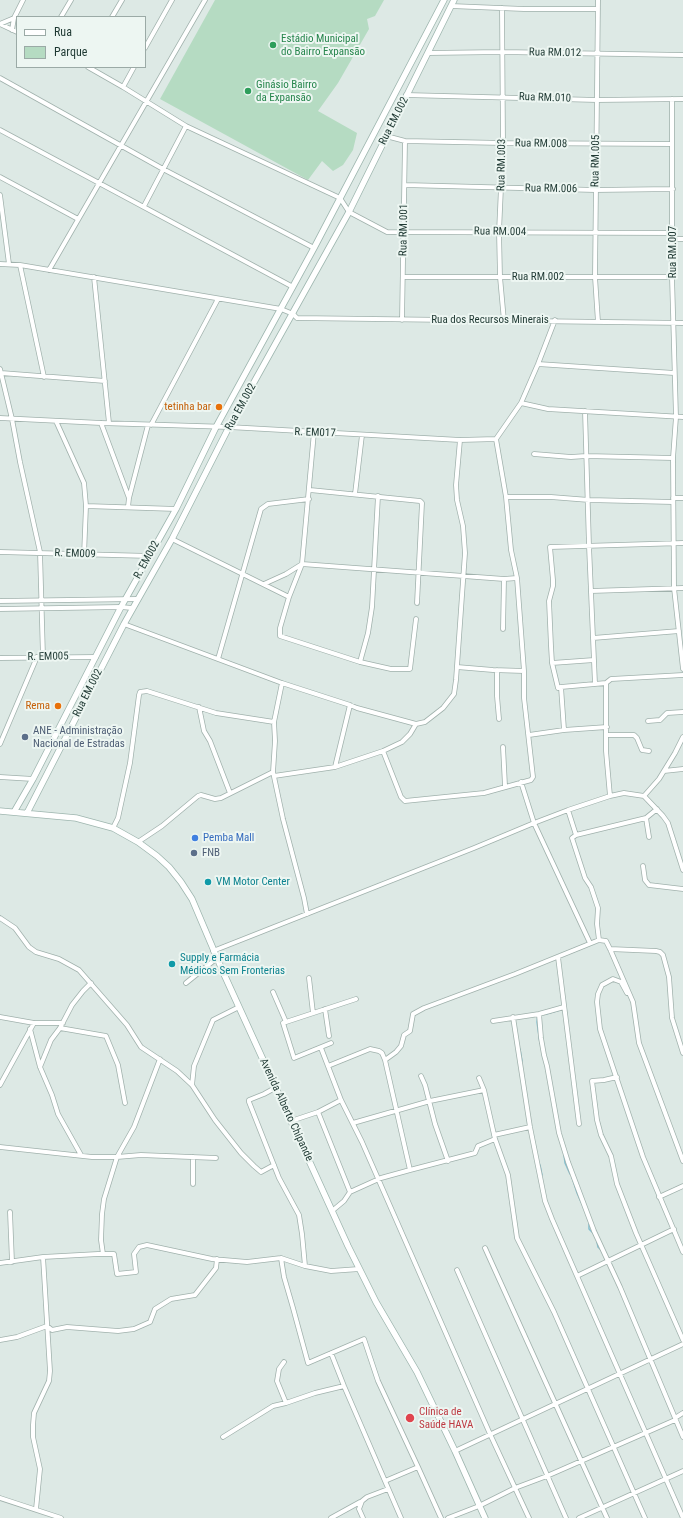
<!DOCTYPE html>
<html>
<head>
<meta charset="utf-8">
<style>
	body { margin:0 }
	#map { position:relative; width:683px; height:1518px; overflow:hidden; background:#dde9e5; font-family:"Roboto Condensed",sans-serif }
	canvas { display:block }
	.legend { position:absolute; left:16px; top:16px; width:130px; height:52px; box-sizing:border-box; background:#edf6f2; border:1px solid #9baaa6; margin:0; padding:5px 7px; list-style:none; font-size:12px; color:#1f3933 }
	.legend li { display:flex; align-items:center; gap:8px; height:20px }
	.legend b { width:20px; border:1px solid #9baaa6 }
</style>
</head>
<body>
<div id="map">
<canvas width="683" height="1518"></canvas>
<ul class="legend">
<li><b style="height:5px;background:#fff"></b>Rua</li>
<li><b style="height:11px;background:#b5dbc2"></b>Parque</li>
</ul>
</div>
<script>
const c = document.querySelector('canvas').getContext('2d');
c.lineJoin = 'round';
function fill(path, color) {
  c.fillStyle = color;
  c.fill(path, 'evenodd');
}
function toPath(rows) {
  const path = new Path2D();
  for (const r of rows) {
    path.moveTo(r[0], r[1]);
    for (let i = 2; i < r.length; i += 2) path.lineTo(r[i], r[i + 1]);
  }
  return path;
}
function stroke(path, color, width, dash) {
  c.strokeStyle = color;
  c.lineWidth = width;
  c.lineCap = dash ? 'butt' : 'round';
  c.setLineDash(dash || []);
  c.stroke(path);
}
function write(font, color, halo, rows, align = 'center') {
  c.font = font + ' "Roboto Condensed",sans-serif';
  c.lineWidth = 4;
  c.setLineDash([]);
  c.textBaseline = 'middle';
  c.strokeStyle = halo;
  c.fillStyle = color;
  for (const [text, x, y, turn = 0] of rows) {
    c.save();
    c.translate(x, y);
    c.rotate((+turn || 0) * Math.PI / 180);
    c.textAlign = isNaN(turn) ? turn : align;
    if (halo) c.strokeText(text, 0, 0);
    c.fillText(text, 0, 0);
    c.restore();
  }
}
fill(toPath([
	[215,0,384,0,375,16,367,19,369,29,338,83,318,111,357,133,353,150,343,165,333,171,322,161,308,180,160,99]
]), '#b5dbc2');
stroke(toPath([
	[538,1014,537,1022,540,1043],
	[546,1014,560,1010],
	[520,1049,522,1061],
	[564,1155,565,1163,570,1174],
	[540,1165,542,1175],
	[572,1177,577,1193,581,1202],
	[589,1224,589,1229,594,1234],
	[597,1242,598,1247,601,1250]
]), '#84bfd0', 1.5);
const street = toPath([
	[451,6,524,9,598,9],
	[502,8,503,143,499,232,500,277,504,321],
	[61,17,71,0],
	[112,17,122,0],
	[0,24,17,32],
	[0,24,14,18],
	[12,30,14,18,23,0],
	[145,48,172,0],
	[428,53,502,52,683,55],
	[88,67,123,87,186,126,340,198,349,212,387,232,673,233],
	[0,78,163,169,314,248],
	[123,87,134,67],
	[406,95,597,100,683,99],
	[672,99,672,277,676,417,673,458,674,588,683,669],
	[0,130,293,287],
	[386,136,405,141,503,143,672,144],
	[0,177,78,219],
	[405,185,595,190,673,189],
	[0,195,9,264],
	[144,206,186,126],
	[673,239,683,239],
	[0,264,20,265,281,309,293,314,297,318,683,323],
	[20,265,44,377],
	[49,270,205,0],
	[94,277,109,423],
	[404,277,672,277],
	[402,320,405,141],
	[598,322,595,277,598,0],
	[538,364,674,373],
	[0,369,12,419,20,462,40,552,43,657],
	[1,373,105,381],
	[521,403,548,409,683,417],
	[585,411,589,546,595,684],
	[0,418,101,423,229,427,460,440,496,439,521,403,538,364,555,320],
	[56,421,84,483,86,506,84,555],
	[101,423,129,498,128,507],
	[151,425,218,299],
	[314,432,302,564,289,597,280,628,280,636,360,662,391,669,410,669,416,619],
	[534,454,571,457,586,456,673,458],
	[310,490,420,501,422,503,417,603],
	[355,494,362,435],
	[506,497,551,497,589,500,673,502],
	[129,498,148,425],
	[673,498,683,498],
	[86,506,176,509],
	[172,539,289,597],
	[0,552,150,556],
	[264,584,286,574,302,564,504,579,517,578],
	[591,591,683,588],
	[0,601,137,599],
	[0,609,121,607,132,608],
	[124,624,282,683,350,705,357,708,416,724],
	[503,629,504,579],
	[593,638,679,631],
	[0,658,96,657],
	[218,659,261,509,268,504,309,499],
	[360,662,368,633,372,607,378,496],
	[552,663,594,660],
	[457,667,493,670,524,671],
	[497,670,497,696,499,719],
	[282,683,274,722,275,741,273,772,283,819,304,898,307,914],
	[606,683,606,751,610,796],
	[561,687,606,683,611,679,683,675],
	[199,707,204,731,210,741,230,793],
	[648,721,660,720,667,713,683,712],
	[564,730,607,727],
	[529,735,564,730,561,687,558,688,552,663,551,646,549,601,553,586,553,580,550,547,683,543],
	[607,735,634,735,637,738,642,750,649,751],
	[0,744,37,657],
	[503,747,505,786],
	[383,751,401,797,405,801,484,793,531,780,533,777,524,698,524,671,517,578,511,550,506,497,496,439],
	[335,767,350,705],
	[664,771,683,769],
	[274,776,335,767,383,751,402,742,410,734,416,724,425,722,443,708,454,694,456,680,465,553,463,526,457,500,456,485,460,440],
	[0,777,33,779],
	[521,782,534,823,590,943],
	[644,796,659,779,675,753,683,737],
	[568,810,576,835,572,838,585,878,591,887,598,908,597,924,599,940],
	[646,818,649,837],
	[113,828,118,818,130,763,139,695,140,692,147,691,216,713,274,722],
	[576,835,646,818,657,809],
	[138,842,162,826,198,796,201,795,215,799,221,798,273,772],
	[643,866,645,880,649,885,683,889],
	[0,918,15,928,29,947,36,952,59,959,79,970,127,1025,141,1047,177,1071,192,1085,215,1120,241,1153,254,1166,261,1172,274,1165],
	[610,949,656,951,660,952,663,955,669,977,672,1018,683,1053],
	[213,951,474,848,534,823,568,810,610,796,624,793,644,796,663,816,668,823,683,870],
	[558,957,579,1124],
	[309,978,313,1013],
	[186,983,217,958],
	[273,992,286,1022],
	[627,993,621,982,613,979,602,985,598,994,597,1002,600,1029,643,1157,683,1252],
	[325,1009,329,1036],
	[539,1014,541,1038,544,1055,547,1066,559,1133,568,1162,594,1231,620,1287,683,1437],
	[0,1017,34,1023,63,1023],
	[513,1017,530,1127,545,1201,552,1219,683,1518],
	[493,1021,539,1014,564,1007],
	[60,1028,106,1036,118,1065,125,1103],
	[30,1029,40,1067,52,1095,58,1114,81,1155],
	[331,1043,294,1058,283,1023,356,999],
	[321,1048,341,1100,362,1142,490,1434,529,1518],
	[328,1066,370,1049,379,1051,382,1053,385,1060],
	[40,1067,51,1040,60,1028,72,1005,83,991,91,983],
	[421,1076,425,1085,435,1124,448,1161],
	[617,1077,604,1080,592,1081,597,1120,601,1135,611,1156,617,1184,636,1233,683,1340],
	[0,1085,34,1023],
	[192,1085,194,1066,213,1020,239,1007],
	[275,1088,264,1094,249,1100,249,1102,279,1178,299,1215,302,1234,305,1266],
	[318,1112,350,1192,344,1201,332,1211],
	[291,1121,318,1112,341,1100],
	[353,1123,430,1101,484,1090],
	[494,1135,530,1127],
	[495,1139,508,1175,517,1238,554,1312,645,1518],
	[0,1147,92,1157,117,1157,141,1155,216,1158],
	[193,1157,193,1184],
	[410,1170,475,1153,478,1146,495,1139,484,1090,479,1078],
	[350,1192,381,1178,410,1170,385,1060,396,1052,401,1046,404,1035,410,1031,413,1014,424,1008,515,974,599,940,606,941,610,949,633,1002,639,1043,683,1161],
	[659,1197,683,1186],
	[10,1212,12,1262],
	[485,1248,607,1518],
	[103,1254,101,1240,102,1214,104,1199,117,1157,134,1127,160,1059],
	[281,1258,284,1277,293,1308,308,1363,364,1339,378,1381,418,1467,441,1518],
	[0,1263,43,1257,98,1254,114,1254,117,1274,136,1272,134,1254,139,1247,147,1245,212,1259,247,1262,281,1258,305,1266,331,1271,359,1269],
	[457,1270,566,1518],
	[577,1276,674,1229],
	[0,1340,17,1337,47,1326,52,1330,67,1327,118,1331,134,1329,150,1322,155,1309,171,1299,195,1295,216,1268,217,1259],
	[331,1353,344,1386,401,1518],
	[284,1362,279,1369,277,1381,286,1403],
	[675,1418,683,1413],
	[223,1437,273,1406,286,1403,315,1393,344,1386],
	[455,1451,683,1344],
	[385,1481,418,1467],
	[0,1498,61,1518],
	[36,1509,40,1469,33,1437,33,1425,34,1413,49,1381,50,1371,43,1257],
	[331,1518,360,1502],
	[363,1518,359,1509,362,1501,367,1497,388,1489],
	[448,1518,479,1506,515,1488,547,1476,675,1420],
	[579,1518,683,1471]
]);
const secondary = toPath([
	[0,811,76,818,113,828,138,842,157,856,169,867,181,882,192,899,223,972,348,1246,376,1302,417,1372,455,1451,485,1518],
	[14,812,33,779,121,607,176,509,216,427,314,248,444,0],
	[27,813,124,624,172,539,229,427,349,212,454,0]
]);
stroke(street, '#a0b1ac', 5.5);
stroke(secondary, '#9db5ae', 7);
stroke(street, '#fff', 4);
stroke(secondary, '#fff', 5.5);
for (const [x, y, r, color] of [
	[273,45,4,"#2e9e5b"],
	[248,91,4,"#2e9e5b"],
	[219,407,4,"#e8710a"],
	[58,706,4,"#e8710a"],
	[25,737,4,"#5c6f8a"],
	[195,838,4,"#3f7fe0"],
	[194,853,4,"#5c6f8a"],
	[208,882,4,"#0f9aa8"],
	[172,964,4,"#0f9aa8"],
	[410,1418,5,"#e0444e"]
]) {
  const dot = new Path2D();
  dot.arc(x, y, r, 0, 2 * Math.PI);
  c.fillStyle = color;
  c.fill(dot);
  stroke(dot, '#edf6f2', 1.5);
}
write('11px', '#27864d', '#edf6f2', [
	["Estádio Municipal",281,39],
	["do Bairro Expansão",281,52],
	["Ginásio Bairro",256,85],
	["da Expansão",256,98]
], 'left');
write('11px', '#1f3933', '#edf6f2', [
	["Rua RM.012",555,53,1],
	["Rua RM.010",545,98,2],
	["Rua EM.002",394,121,-63],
	["Rua RM.008",541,144,1],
	["Rua RM.005",596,161,-89],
	["Rua RM.003",502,165,-89],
	["Rua RM.006",551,189,1],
	["Rua RM.001",404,230,-89],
	["Rua RM.004",500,232,1],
	["Rua RM.007",673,252,-90],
	["Rua RM.002",538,277],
	["Rua dos Recursos Minerais",490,320],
	["Rua EM.002",241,407,-61],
	["R. EM017",315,433,2],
	["R. EM009",75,554,2],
	["R. EM002",147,560,-61],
	["R. EM005",48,657,-1],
	["Rua EM.002",88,693,-63],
	["Avenida Alberto Chipande",286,1110,65]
]);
write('11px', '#c56008', '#edf6f2', [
	["tetinha bar",211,407],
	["Rema",50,706]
], 'right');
write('11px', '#4e5e75', '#edf6f2', [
	["ANE - Administração",33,731],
	["Nacional de Estradas",33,744],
	["FNB",202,853]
], 'left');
write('11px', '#366cbe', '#edf6f2', [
	["Pemba Mall",203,838]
], 'left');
write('11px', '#0d838f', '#edf6f2', [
	["VM Motor Center",216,882],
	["Supply e Farmácia",180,958],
	["Médicos Sem Fronterias",180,971]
], 'left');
write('11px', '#be3a42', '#edf6f2', [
	["Clínica de",419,1412],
	["Saúde HAVA",419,1425]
], 'left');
</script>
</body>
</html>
